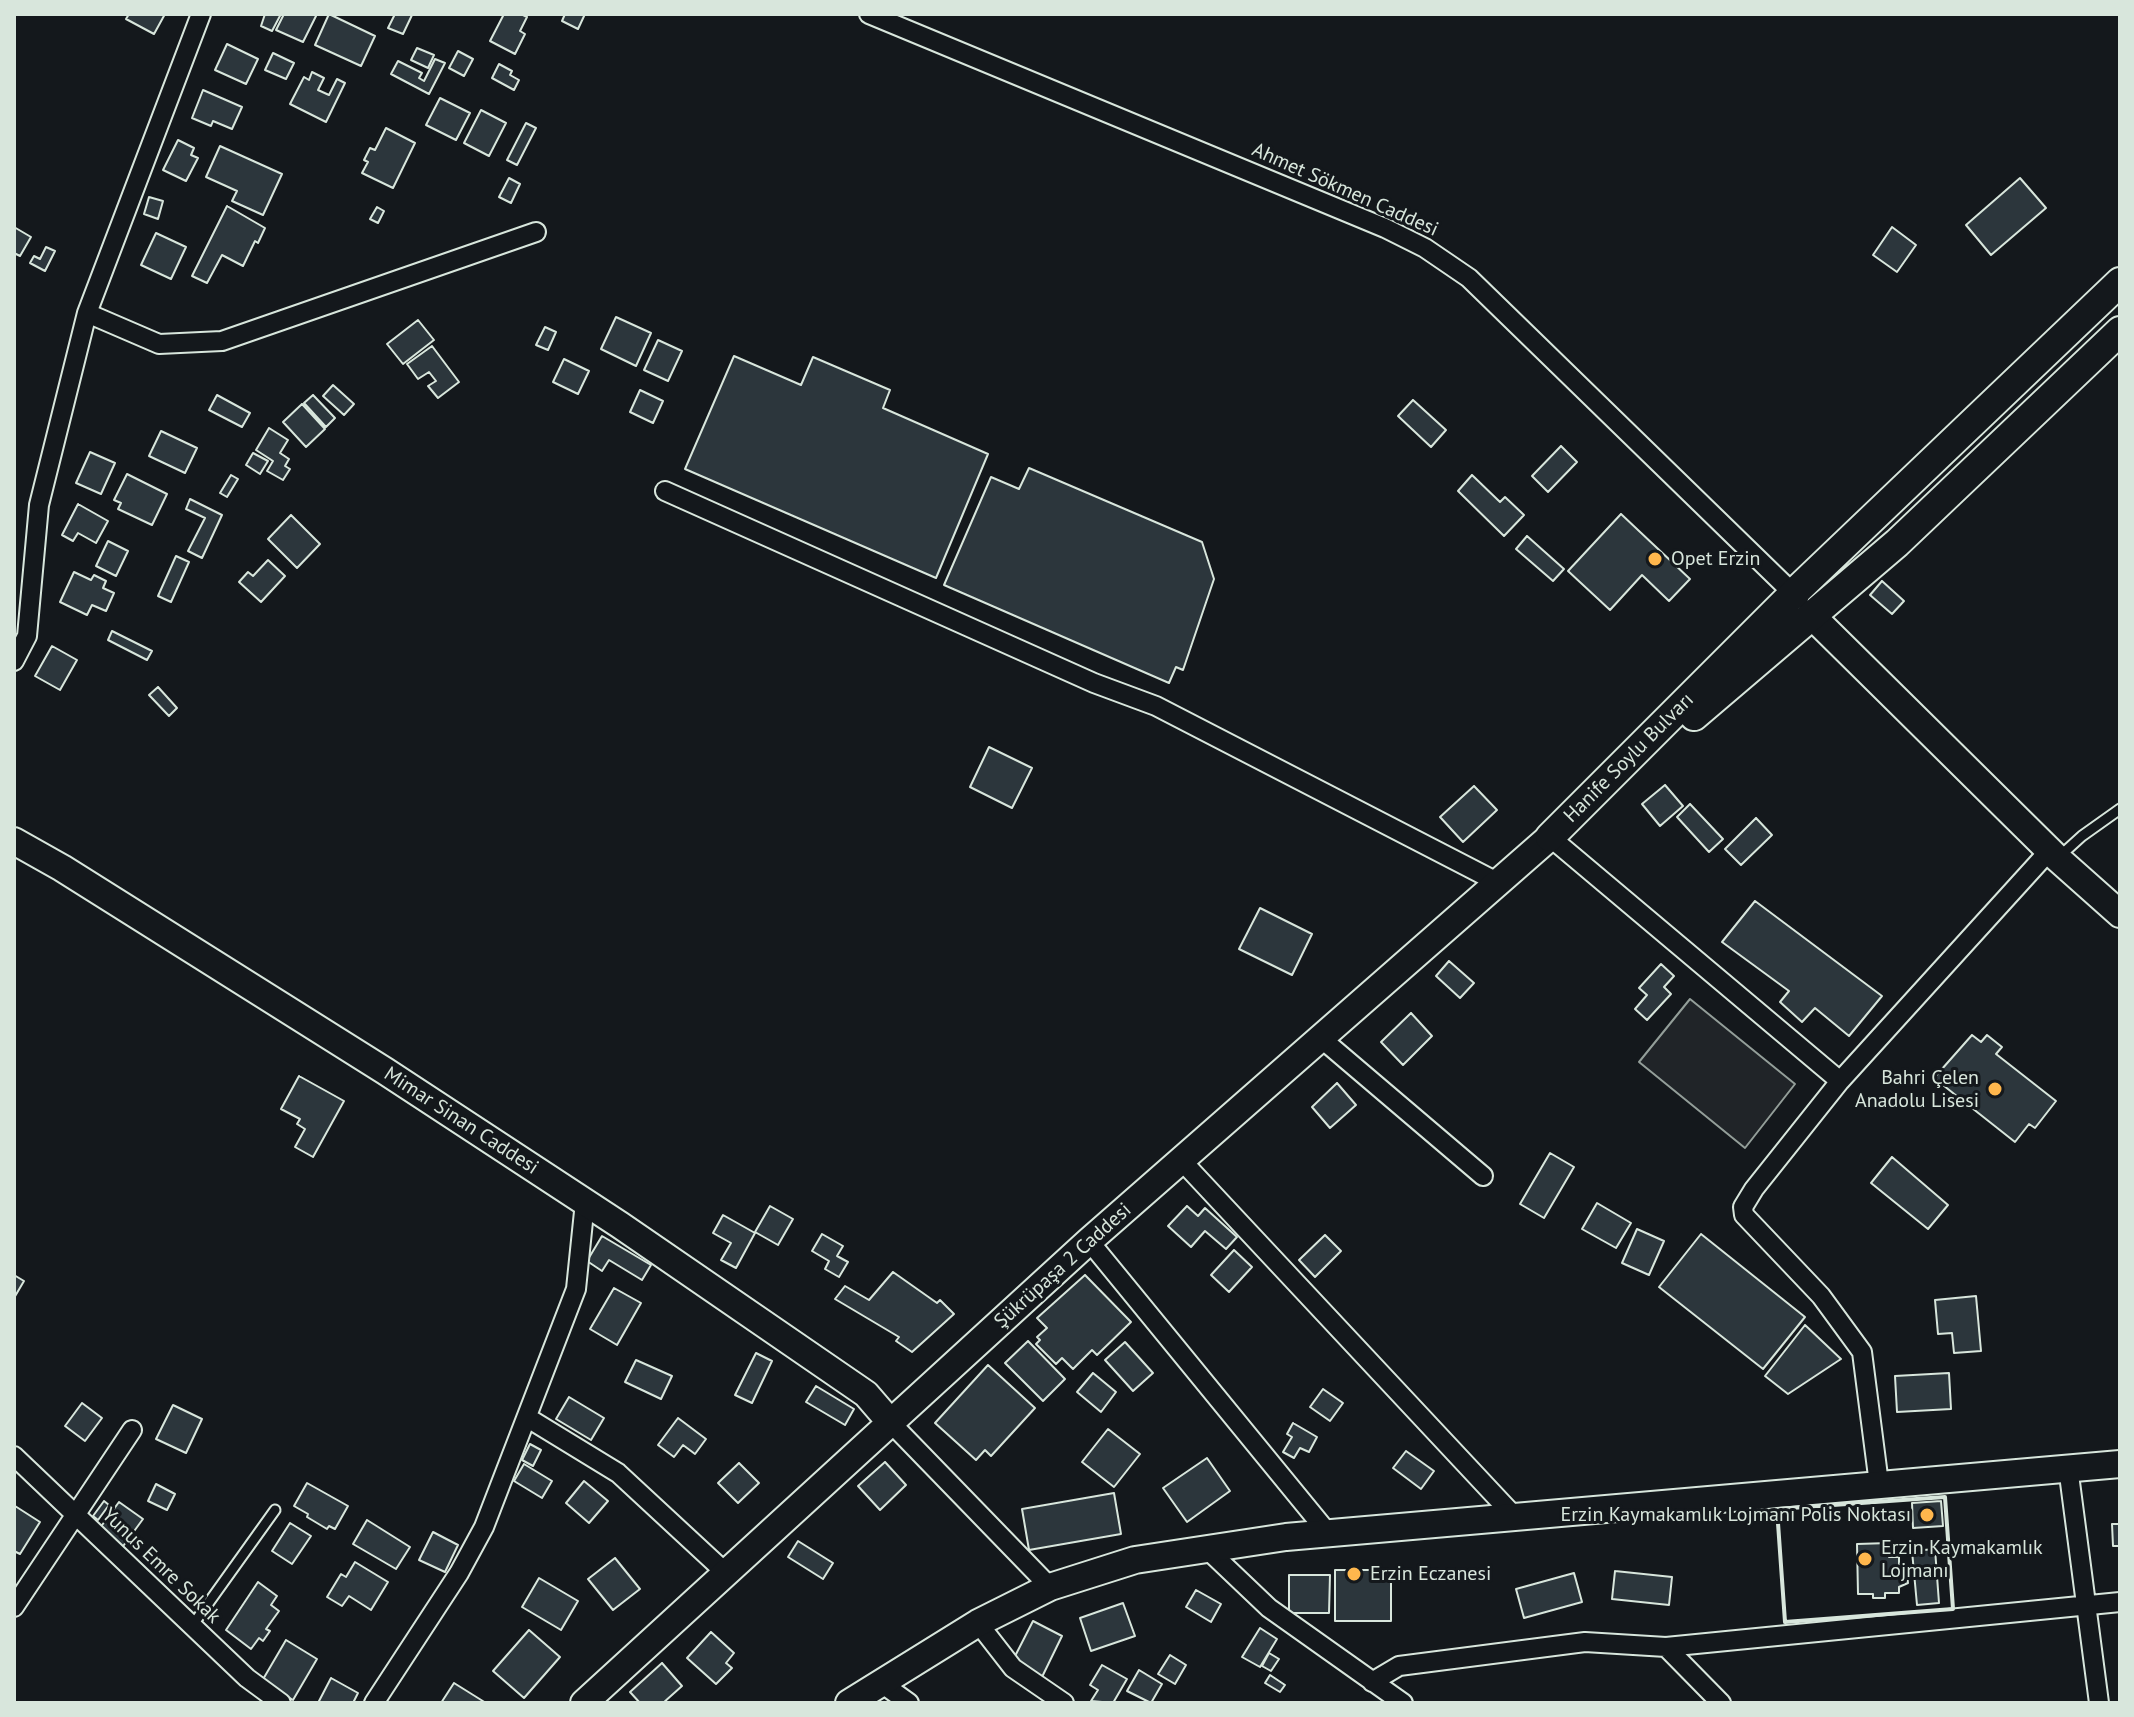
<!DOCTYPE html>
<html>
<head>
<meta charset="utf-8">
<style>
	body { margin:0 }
	#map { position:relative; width:2134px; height:1717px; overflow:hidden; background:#14181c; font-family:"PT Sans",sans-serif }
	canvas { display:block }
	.frame { position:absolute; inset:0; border:16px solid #d8e6dc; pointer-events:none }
</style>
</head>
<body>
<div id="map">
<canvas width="2134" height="1717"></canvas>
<div class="frame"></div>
</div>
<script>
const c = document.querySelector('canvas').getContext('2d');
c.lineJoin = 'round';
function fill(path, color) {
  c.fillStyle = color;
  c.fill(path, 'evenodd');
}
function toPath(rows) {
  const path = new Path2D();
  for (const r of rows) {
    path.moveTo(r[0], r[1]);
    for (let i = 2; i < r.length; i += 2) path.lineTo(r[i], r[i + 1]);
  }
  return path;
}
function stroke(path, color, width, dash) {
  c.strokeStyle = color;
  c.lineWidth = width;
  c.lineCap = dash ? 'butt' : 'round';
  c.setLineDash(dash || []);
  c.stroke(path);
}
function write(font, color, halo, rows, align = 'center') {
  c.font = font + ' "PT Sans",sans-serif';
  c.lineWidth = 6;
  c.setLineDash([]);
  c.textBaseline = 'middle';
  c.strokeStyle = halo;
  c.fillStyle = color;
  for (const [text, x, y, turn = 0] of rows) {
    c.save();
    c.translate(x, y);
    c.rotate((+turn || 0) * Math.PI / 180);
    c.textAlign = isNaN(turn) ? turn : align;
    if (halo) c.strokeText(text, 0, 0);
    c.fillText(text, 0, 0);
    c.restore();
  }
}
const green = toPath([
	[1690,999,1795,1084,1745,1148,1639,1062,1690,999]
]);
fill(green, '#202428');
stroke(green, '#939e99', 2);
const building = toPath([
	[129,14,165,14,154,34,126,19,129,14],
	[265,14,281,14,272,31,261,26,265,14],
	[284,14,317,14,303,42,276,30,284,14],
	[329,14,375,36,361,66,315,45,329,14],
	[395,14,412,15,403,34,388,28,395,14],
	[504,14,521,14,527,17,520,31,525,34,515,54,490,41,504,14],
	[565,14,585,14,578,29,562,21,565,14],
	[227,44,258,59,246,84,215,70,227,44],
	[417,48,434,55,428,68,411,60,417,48],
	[458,51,473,59,464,76,449,68,458,51],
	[273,53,294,63,286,79,265,70,273,53],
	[435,59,445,63,429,94,391,74,398,61,422,73,419,78,424,81,435,59],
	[499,64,512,71,510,75,519,80,514,90,492,78,499,64],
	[312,72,324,78,318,90,329,95,337,79,345,83,326,122,290,104,304,77,309,80,312,72],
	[203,90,242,107,232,129,213,121,211,126,192,118,203,90],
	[440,98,470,113,456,140,426,125,440,98],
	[481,110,506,123,489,156,464,143,481,110],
	[526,123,536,128,517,165,507,160,526,123],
	[386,128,415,143,393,188,362,173,368,162,364,160,370,148,375,150,386,128],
	[178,140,194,148,191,155,198,158,186,181,163,170,178,140],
	[220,146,282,174,263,215,232,201,237,191,206,177,220,146],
	[509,178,520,184,511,203,499,197,509,178],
	[2020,178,2046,208,1991,255,1966,225,2020,178],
	[149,197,163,201,158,219,144,214,149,197],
	[227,206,265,228,258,243,255,241,243,266,222,255,207,283,192,276,227,206],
	[377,207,384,211,378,223,370,219,377,207],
	[14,227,31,237,20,256,14,253,14,227],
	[1892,227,1916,245,1897,272,1873,255,1892,227],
	[156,233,186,247,171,279,141,265,156,233],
	[46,247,55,251,45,271,30,263,34,256,40,259,46,247],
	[616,317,651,333,636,366,601,349,616,317],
	[418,320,434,340,403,364,387,344,418,320],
	[545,327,556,332,548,350,536,345,545,327],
	[658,340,682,351,668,381,644,370,658,340],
	[432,346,459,382,438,398,428,386,436,381,429,372,418,379,407,364,432,346],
	[734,356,801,385,813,357,890,390,883,408,988,454,936,578,685,469,734,356],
	[564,359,589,371,578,394,553,382,564,359],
	[333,385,354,404,344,415,323,396,333,385],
	[640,390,663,401,653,423,630,412,640,390],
	[217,395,250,413,242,427,209,410,217,395],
	[313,395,335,418,326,427,304,403,313,395],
	[1413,400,1446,430,1431,447,1398,416,1413,400],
	[302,404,325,429,306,447,283,422,302,404],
	[269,428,288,440,280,453,289,459,285,466,290,469,283,480,267,471,273,461,256,450,269,428],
	[161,431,197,448,185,473,149,456,161,431],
	[1561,446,1577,462,1548,492,1532,476,1561,446],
	[90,452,115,463,101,494,76,483,90,452],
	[253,453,268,461,260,474,246,465,253,453],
	[1029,468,1202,542,1214,579,1183,670,1176,667,1169,683,944,585,991,477,1019,489,1029,468],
	[127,474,167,494,152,525,118,509,121,503,114,500,127,474],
	[231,475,238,479,227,497,220,493,231,475],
	[1472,475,1500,502,1505,497,1524,515,1504,536,1458,491,1472,475],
	[190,499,222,515,202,558,188,551,205,518,186,509,190,499],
	[78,504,108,521,96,543,78,533,73,541,62,535,78,504],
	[1621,514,1690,579,1669,601,1642,575,1610,610,1568,571,1621,514],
	[291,515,320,544,297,568,268,539,291,515],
	[1527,536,1564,569,1553,581,1516,549,1527,536],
	[108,541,128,551,116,576,96,566,108,541],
	[176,556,189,562,171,602,158,596,176,556],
	[268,560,285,576,261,602,239,582,248,572,253,576,268,560],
	[74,572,91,580,94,575,106,581,103,588,114,593,106,611,92,605,87,615,60,602,74,572],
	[1882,581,1904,601,1892,614,1870,595,1882,581],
	[112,631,152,651,147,660,108,640,112,631],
	[52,646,77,660,60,690,35,676,52,646],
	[158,687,177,708,169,716,149,695,158,687],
	[989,747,1032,768,1012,808,970,787,989,747],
	[1665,785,1683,806,1660,826,1642,804,1665,785],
	[1474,786,1497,810,1463,842,1440,817,1474,786],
	[1690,804,1723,839,1709,852,1677,817,1690,804],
	[1756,818,1772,835,1741,865,1725,849,1756,818],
	[1755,901,1882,996,1849,1036,1815,1008,1802,1022,1780,1002,1789,991,1722,942,1755,901],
	[1260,908,1312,934,1292,975,1239,949,1260,908],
	[1449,961,1474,983,1460,998,1436,976,1449,961],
	[1661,964,1674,976,1664,987,1671,994,1647,1020,1635,1009,1647,995,1639,988,1661,964],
	[1411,1013,1432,1036,1403,1065,1381,1042,1411,1013],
	[1972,1035,1981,1042,1987,1035,2002,1047,1996,1054,2056,1101,2035,1128,2029,1124,2015,1142,1934,1078,1972,1035],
	[299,1076,344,1101,313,1157,295,1147,305,1129,297,1124,300,1119,281,1109,299,1076],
	[1337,1083,1356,1105,1330,1128,1312,1107,1337,1083],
	[1550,1153,1574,1167,1544,1218,1520,1204,1550,1153],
	[1892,1157,1948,1205,1928,1229,1871,1183,1892,1157],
	[1597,1203,1631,1223,1616,1248,1582,1229,1597,1203],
	[770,1206,793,1219,778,1245,755,1232,770,1206],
	[1187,1206,1198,1216,1205,1208,1237,1237,1226,1249,1205,1231,1191,1247,1168,1226,1187,1206],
	[723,1215,755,1233,736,1268,721,1260,731,1243,713,1233,723,1215],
	[1637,1229,1664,1241,1649,1275,1622,1263,1637,1229],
	[822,1234,843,1246,837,1256,848,1262,839,1277,825,1269,829,1261,812,1251,822,1234],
	[1701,1234,1805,1317,1763,1369,1659,1287,1701,1234],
	[1325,1235,1341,1251,1315,1277,1299,1260,1325,1235],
	[602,1236,651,1265,642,1280,609,1260,602,1271,587,1261,602,1236],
	[1234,1250,1252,1267,1229,1292,1211,1275,1234,1250],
	[893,1272,937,1303,940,1300,954,1314,912,1352,896,1341,899,1337,835,1299,845,1286,869,1300,893,1272],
	[14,1275,24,1281,14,1298,14,1275],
	[1085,1275,1131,1322,1097,1355,1092,1350,1073,1369,1062,1358,1056,1364,1036,1344,1040,1340,1037,1337,1047,1328,1037,1318,1085,1275],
	[614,1288,641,1303,617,1345,590,1329,614,1288],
	[1976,1296,1981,1351,1954,1353,1952,1333,1938,1334,1935,1300,1976,1296],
	[1805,1325,1841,1359,1788,1394,1765,1376,1805,1325],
	[1028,1341,1065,1379,1043,1401,1005,1363,1028,1341],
	[1125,1342,1153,1373,1133,1391,1105,1360,1125,1342],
	[756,1353,772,1361,752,1403,735,1395,756,1353],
	[636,1360,672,1376,661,1399,625,1382,636,1360],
	[988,1365,1035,1408,991,1456,985,1450,976,1460,935,1423,988,1365],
	[1093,1373,1116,1392,1101,1412,1077,1392,1093,1373],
	[1949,1373,1951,1409,1897,1412,1895,1376,1949,1373],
	[816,1386,854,1409,845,1425,806,1402,816,1386],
	[1323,1389,1343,1403,1330,1421,1310,1407,1323,1389],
	[569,1397,604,1418,591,1440,556,1419,569,1397],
	[82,1403,102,1418,85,1441,65,1426,82,1403],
	[173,1405,202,1419,186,1453,156,1439,173,1405],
	[678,1418,706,1439,695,1454,683,1445,674,1457,658,1445,678,1418],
	[1293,1423,1317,1437,1309,1452,1300,1448,1294,1458,1283,1452,1292,1437,1287,1434,1293,1423],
	[1108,1429,1140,1454,1114,1487,1082,1462,1108,1429],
	[530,1444,541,1450,533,1466,522,1460,530,1444],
	[1406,1451,1434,1471,1421,1489,1393,1468,1406,1451],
	[1207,1458,1230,1491,1187,1522,1163,1488,1207,1458],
	[885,1462,906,1485,880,1510,858,1486,885,1462],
	[739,1463,759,1483,738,1503,718,1483,739,1463],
	[524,1464,552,1481,542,1498,514,1481,524,1464],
	[584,1481,608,1501,589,1523,566,1503,584,1481],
	[307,1483,348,1506,335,1529,329,1526,327,1529,307,1517,308,1514,294,1506,307,1483],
	[156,1484,175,1494,167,1510,148,1501,156,1484],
	[1114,1493,1121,1534,1029,1550,1022,1509,1114,1493],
	[104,1501,109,1505,98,1520,93,1516,104,1501],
	[1941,1501,1943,1526,1913,1528,1912,1503,1941,1501],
	[119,1502,143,1519,121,1549,97,1532,119,1502],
	[15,1506,40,1522,20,1554,14,1551,15,1506],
	[367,1520,410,1547,396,1569,353,1544,367,1520],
	[290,1523,311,1536,292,1564,272,1551,290,1523],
	[2112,1524,2120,1524,2120,1546,2113,1546,2112,1524],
	[433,1532,458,1545,445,1572,419,1560,433,1532],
	[798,1541,833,1563,823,1579,788,1557,798,1541],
	[1889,1543,1889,1557,1899,1557,1899,1571,1907,1574,1908,1583,1899,1587,1899,1593,1885,1593,1885,1598,1873,1598,1873,1594,1858,1594,1857,1544,1889,1543],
	[1935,1549,1939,1603,1917,1605,1912,1551,1935,1549],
	[615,1558,640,1589,613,1610,588,1579,615,1558],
	[355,1562,388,1582,371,1610,349,1596,342,1606,327,1597,341,1574,346,1577,355,1562],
	[1335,1570,1391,1570,1391,1621,1335,1621,1335,1570],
	[1615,1571,1672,1577,1669,1605,1612,1599,1615,1571],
	[1574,1573,1582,1602,1524,1618,1516,1589,1574,1573],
	[1289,1575,1330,1575,1329,1613,1289,1613,1289,1575],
	[539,1578,578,1601,561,1630,522,1607,539,1578],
	[258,1582,277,1596,271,1605,279,1611,266,1629,270,1631,263,1641,259,1638,251,1649,226,1630,258,1582],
	[1196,1590,1221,1604,1211,1622,1186,1607,1196,1590],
	[1123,1603,1135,1636,1091,1651,1080,1618,1123,1603],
	[1033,1621,1062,1636,1042,1677,1012,1662,1033,1621],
	[1260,1628,1277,1639,1260,1667,1242,1657,1260,1628],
	[529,1630,560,1657,524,1698,493,1671,529,1630],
	[711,1632,734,1653,726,1663,732,1668,716,1684,687,1658,711,1632],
	[286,1640,317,1659,293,1700,262,1681,286,1640],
	[1269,1653,1279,1659,1271,1671,1262,1666,1269,1653],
	[1170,1655,1186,1665,1175,1684,1158,1674,1170,1655],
	[662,1663,682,1686,663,1703,640,1703,630,1692,662,1663],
	[1102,1665,1127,1679,1113,1703,1091,1701,1098,1690,1090,1685,1102,1665],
	[1139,1670,1162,1684,1151,1703,1127,1691,1139,1670],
	[1270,1675,1285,1685,1280,1692,1265,1683,1270,1675],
	[331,1678,358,1693,353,1703,318,1703,331,1678],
	[454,1683,486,1703,441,1703,454,1683]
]);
fill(building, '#2c363c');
stroke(building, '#d8e6dc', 2);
const lane = toPath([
	[2060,856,2082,836,2120,809],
	[192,1626,275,1510]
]);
const street = toPath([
	[869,14,1385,228,1425,248,1469,278,1799,599],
	[87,313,159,344,222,341,536,232],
	[665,491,1094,683,1156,706,1499,883],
	[14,661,27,636,39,505,87,313,201,14],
	[1550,837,1840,1081],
	[1322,1039,1483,1176],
	[1182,1161,1515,1517],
	[1089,1241,1328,1533],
	[528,1418,618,1473,726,1573],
	[891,1423,1050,1587],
	[14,1456,247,1678,281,1703],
	[2068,1467,2099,1703],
	[1879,1484,1862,1352,1821,1296,1744,1215,1743,1207,1754,1189,1840,1081,2050,850],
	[1207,1549,1269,1608,1403,1703],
	[14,1607,132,1430],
	[978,1623,1013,1668,1064,1703],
	[1666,1647,1721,1703],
	[880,1682,909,1703],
	[1372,1682,1399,1666,1585,1642,1666,1647,2120,1602],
	[374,1703,459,1573,484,1527,576,1289,585,1202]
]);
const secondary = toPath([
	[1813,617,2057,858,2120,914],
	[14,841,62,868,385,1071,620,1225,866,1394,891,1423],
	[584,1703,1089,1241,1550,837],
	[849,1703,978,1623,1050,1587,1135,1560,1286,1537,2120,1464]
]);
const primary = toPath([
	[1694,716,1897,543,2120,331],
	[1550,837,1794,593,2120,282]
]);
stroke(lane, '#d8e6dc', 13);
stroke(street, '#d8e6dc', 22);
stroke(secondary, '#d8e6dc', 30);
stroke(primary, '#d8e6dc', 32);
stroke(lane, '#14181c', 9);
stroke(street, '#14181c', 18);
stroke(secondary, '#14181c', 26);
stroke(primary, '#14181c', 28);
stroke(toPath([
	[1945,1497,1953,1609,1785,1622,1777,1509,1945,1497]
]), '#d8e6dc', 4);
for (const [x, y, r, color] of [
	[1655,559,8,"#ffb74d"],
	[1995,1089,8,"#ffb74d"],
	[1927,1515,8,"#ffb74d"],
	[1865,1559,8,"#ffb74d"],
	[1354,1574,8,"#ffb74d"]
]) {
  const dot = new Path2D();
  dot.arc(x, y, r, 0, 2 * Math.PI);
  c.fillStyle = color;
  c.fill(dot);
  stroke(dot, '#14181c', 3);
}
write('20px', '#d8e6dc', '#14181c', [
	["Ahmet Sökmen Caddesi",1345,190,24],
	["Hanife Soylu Bulvarı",1629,758,-45],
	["Mimar Sinan Caddesi",461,1121,33],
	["Şükrüpaşa 2 Caddesi",1063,1266,-42],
	["Yunus Emre Sokak",161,1566,44]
]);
write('20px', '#d8e6dc', '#14181c', [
	["Opet Erzin",1671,559],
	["Bahri Çelen",1979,1078,"right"],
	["Anadolu Lisesi",1979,1101,"right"],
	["Erzin Kaymakamlık Lojmanı Polis Noktası",1911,1515,"right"],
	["Erzin Kaymakamlık",1881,1548],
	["Lojmanı",1881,1571],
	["Erzin Eczanesi",1370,1574]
], 'left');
</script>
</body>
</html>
